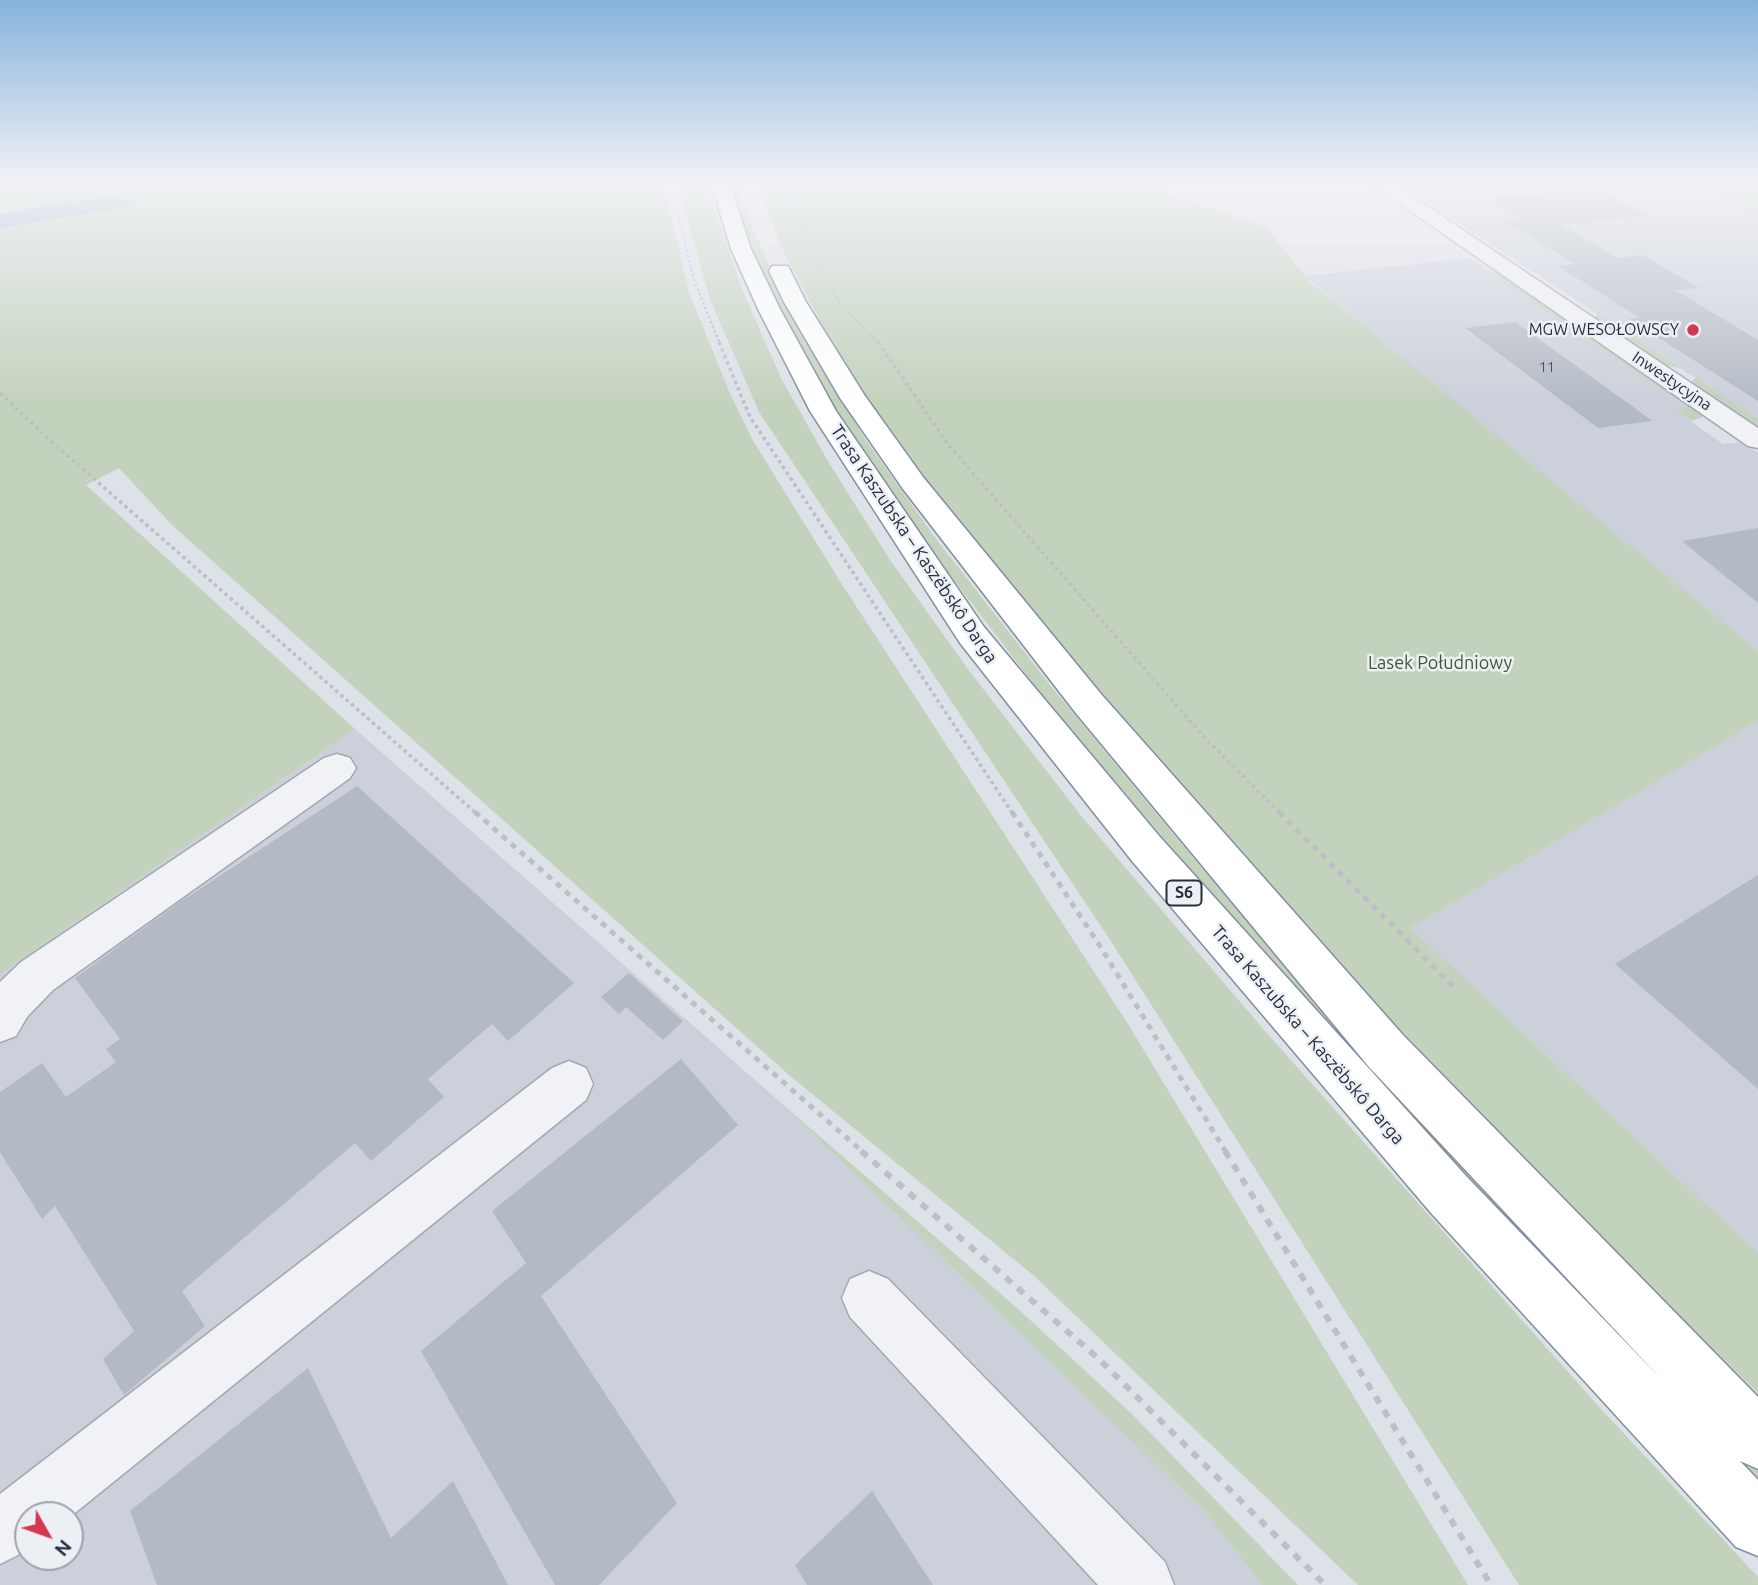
<!DOCTYPE html>
<html>
<head>
<meta charset="utf-8">
<style>
	body { margin:0 }
	#map { position:relative; width:1758px; height:1585px; overflow:hidden; background:#dde1e8; font-family:Ubuntu,sans-serif }
	canvas { display:block }
	.north { position:absolute; left:14px; top:1501px; width:70px; height:70px; box-sizing:border-box; background:#ecf0f5; border:2px solid #9ca3ac; border-radius:50%; rotate:130deg; font-size:19px; font-weight:700; line-height:28px; text-align:center; color:#252f3f }
	.north::after { content:''; display:block; margin:auto; width:24px; height:32px; background:#d53951; clip-path:polygon(50% 0,100% 100%,50% 72%,0 100%) }
</style>
</head>
<body>
<div id="map">
<canvas width="1758" height="1585"></canvas>
<div class="north">N</div>
</div>
<script>
const c = document.querySelector('canvas').getContext('2d');
c.lineJoin = 'round';
function fill(path, color) {
  c.fillStyle = color;
  c.fill(path, 'evenodd');
}
function toPath(rows) {
  const path = new Path2D();
  for (const r of rows) {
    path.moveTo(r[0], r[1]);
    for (let i = 2; i < r.length; i += 2) path.lineTo(r[i], r[i + 1]);
  }
  return path;
}
function stroke(path, color, width, dash) {
  c.strokeStyle = color;
  c.lineWidth = width;
  c.lineCap = dash ? 'butt' : 'round';
  c.setLineDash(dash || []);
  c.stroke(path);
}
function write(font, color, halo, rows, align = 'center') {
  c.font = font + ' Ubuntu,sans-serif';
  c.lineWidth = 5;
  c.setLineDash([]);
  c.textBaseline = 'middle';
  c.strokeStyle = halo;
  c.fillStyle = color;
  for (const [text, x, y, turn = 0] of rows) {
    c.save();
    c.translate(x, y);
    c.rotate((+turn || 0) * Math.PI / 180);
    c.textAlign = isNaN(turn) ? turn : align;
    if (halo) c.strokeText(text, 0, 0);
    c.fillText(text, 0, 0);
    c.restore();
  }
}
fill(toPath([
	[1396,182,1690,182,1758,220,1758,419],
	[1470,258,1688,408,1676,411,1723,444,1742,442,1758,453,1758,651,1444,395,1305,276],
	[1758,721,1758,1253,1411,928],
	[355,729,779,1101,1205,1512,1262,1585,0,1585,0,975],
	[28,1515,70,1515,70,1557,28,1557]
]), '#cbd0da');
fill(toPath([
	[0,182,663,182,689,292,729,391,752,439,843,586,1128,1024,1468,1585,1358,1585,1033,1275,789,1075,172,525,119,468,86,485,355,729,0,975],
	[678,182,705,182,742,289,782,380,829,463,892,563,970,672,1083,818,1265,1031,1601,1409,1758,1577,1758,1585,1519,1585,1112,943,759,412,709,297],
	[727,182,736,182,745,210,784,301,865,439,936,539,1051,686,1199,865,1295,973,1758,1467,1758,1495,1285,982,1043,696,929,548,863,454,798,345,770,292],
	[757,182,1156,182,1172,195,1266,227,1309,281,1758,651,1758,721,1411,928,1758,1253,1758,1393,1641,1279,1344,972,1124,728,983,558,883,423,827,335,780,244],
	[1690,182,1758,182,1758,220],
	[1484,269,1503,276,1701,413,1703,417,1691,421,1675,410,1687,407],
	[1598,314,1680,368,1663,365,1593,318],
	[1696,378,1758,419,1758,429,1690,383],
	[779,1101,1017,1308,1131,1413,1298,1585,1262,1585,1205,1512]
]), '#c3d2bd');
fill(toPath([
	[120,182,142,182,145,196,142,201,122,208,0,228,0,214,117,195,122,193,120,182]
]), '#95afca');
fill(toPath([
	[1596,189,1647,216,1562,225,1618,258,1643,255,1699,288,1675,290,1758,340,1758,401,1629,319,1640,318,1558,266,1575,264,1504,221,1522,219,1490,199],
	[1515,322,1632,406,1652,421,1598,428,1465,328],
	[1758,528,1758,603,1682,541],
	[357,786,574,983,508,1041,492,1024,428,1079,444,1097,371,1161,355,1143,182,1291,205,1326,124,1395,103,1359,134,1331,55,1206,42,1219,0,1152,0,1092,42,1063,66,1097,116,1062,106,1049,120,1039,75,978,180,902],
	[1758,875,1758,1089,1615,964],
	[629,973,683,1021,663,1040,626,1007,619,1014,601,997],
	[681,1059,738,1125,541,1296,677,1503,599,1585,555,1585,421,1351,526,1263,492,1211],
	[308,1368,391,1538,453,1481,508,1585,157,1585,130,1511],
	[872,1491,933,1585,807,1585,795,1565]
]), '#b4bac5');
const minor = toPath([
	[1369,182,1391,182,1758,428,1758,448,1748,446,1369,182],
	[337,754,350,758,356,768,350,778,53,990,27,1017,16,1036,0,1042,0,982,21,962,324,758,337,754],
	[569,1061,586,1068,593,1084,586,1100,70,1517,28,1515,28,1550,0,1564,0,1494,552,1068,569,1061],
	[869,1271,888,1279,1165,1562,1174,1585,1098,1585,850,1317,842,1298,850,1279,869,1271]
]);
const highway = toPath([
	[711,182,729,182,751,249,780,309,836,411,984,627,1160,837,1467,1177,1662,1380,1369,1067,1075,712,903,489,840,398,784,302,769,271,772,266,788,266,806,302,865,396,923,477,1101,694,1403,1035,1758,1397,1758,1469,1740,1461,1758,1480,1758,1556,1736,1547,1431,1213,1132,861,960,643,810,411,758,309,731,249,711,182]
]);
stroke(minor, '#a2a8b2', 3);
stroke(highway, '#838e9f', 3);
stroke(toPath([
	[670,182,694,280,720,344],
	[787,182,820,271,845,310,880,344]
]), '#bbbfc6', 2.5, [2.5, 2.5]);
stroke(toPath([
	[719,342,750,417,1013,814],
	[878,342,950,447,1205,738,1281,814],
	[0,393,53,443,477,814]
]), '#bbbfc6', 3.5, [3.5, 3.5]);
stroke(toPath([
	[475,812,863,1152],
	[1012,812,1100,946,1226,1152],
	[1279,812,1453,986]
]), '#bbbfc6', 5, [6, 6]);
stroke(toPath([
	[861,1151,1100,1360,1325,1585],
	[1225,1151,1491,1585]
]), '#bbbfc6', 6, [8, 8]);
fill(minor, '#f0f2f6');
fill(highway, '#fff');
const sky = c.createLinearGradient(0, 0, 0, 404);
sky.addColorStop(0, '#87b2dc');
sky.addColorStop(0.45, '#f0f2f5');
sky.addColorStop(1, '#f0f2f500');
c.fillStyle = sky;
c.fillRect(0, 0, 1758, 404);
for (const [x, y, r, color] of [
	[1693,330,7,"#d53951"]
]) {
  const dot = new Path2D();
  dot.arc(x, y, r, 0, 2 * Math.PI);
  c.fillStyle = color;
  c.fill(dot);
  stroke(dot, '#ecf0f5', 2.5);
}
write('14px', '#495260', null, [
	["11",1547,367]
]);
write('16px', '#252f3f', '#ecf0f5', [
	["MGW WESOŁOWSCY",1679,330]
], 'right');
write('16px', '#252f3f', '#ecf0f5', [
	["Inwestycyjna",1672,381,34]
]);
for (const [x, y, w] of [
	[1184,893,35]
]) {
  const box = new Path2D();
  box.roundRect(x - w / 2, y - 12.5, w, 25, 5);
  c.fillStyle = '#ecf0f5';
  c.fill(box);
  stroke(box, '#252f3f', 2);
}
write('bold 16px', '#252f3f', null, [
	["S6",1184,893]
]);
write('18px', '#252f3f', '#ecf0f5', [
	["Trasa Kaszubska – Kaszëbskô Darga",914,544,56],
	["Trasa Kaszubska – Kaszëbskô Darga",1308,1035,49]
]);
write('18px', '#3a5b32', '#ecf0f5', [
	["Lasek Południowy",1440,663]
]);
</script>
</body>
</html>
